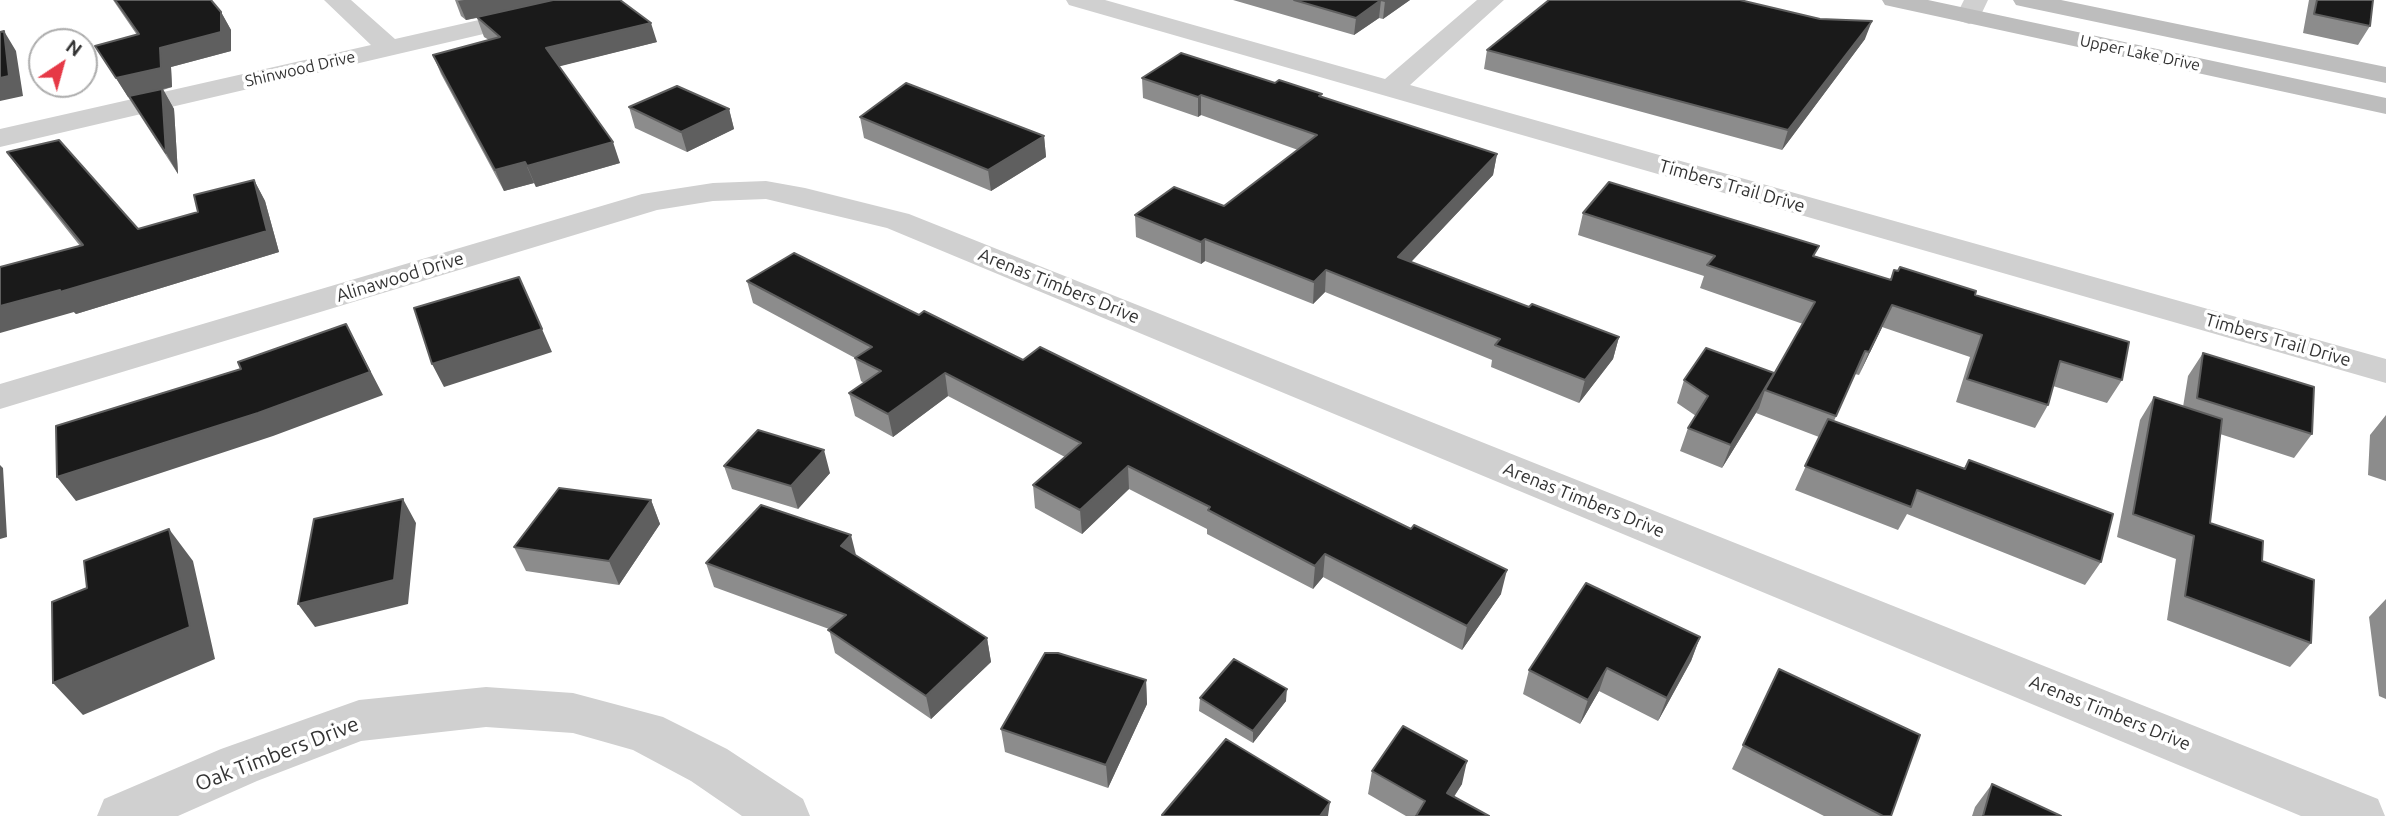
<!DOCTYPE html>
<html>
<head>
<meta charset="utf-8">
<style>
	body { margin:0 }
	#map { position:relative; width:2386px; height:816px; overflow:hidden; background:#fff; font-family:Ubuntu,sans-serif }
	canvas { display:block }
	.north { position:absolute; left:28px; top:28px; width:70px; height:70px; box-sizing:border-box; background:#fff; border:2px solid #adadad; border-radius:50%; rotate:36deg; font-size:19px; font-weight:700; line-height:28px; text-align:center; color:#333 }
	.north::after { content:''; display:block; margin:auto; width:24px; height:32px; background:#e63946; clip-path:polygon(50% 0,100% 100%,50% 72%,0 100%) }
</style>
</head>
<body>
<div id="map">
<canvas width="2386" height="816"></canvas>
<div class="north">N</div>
</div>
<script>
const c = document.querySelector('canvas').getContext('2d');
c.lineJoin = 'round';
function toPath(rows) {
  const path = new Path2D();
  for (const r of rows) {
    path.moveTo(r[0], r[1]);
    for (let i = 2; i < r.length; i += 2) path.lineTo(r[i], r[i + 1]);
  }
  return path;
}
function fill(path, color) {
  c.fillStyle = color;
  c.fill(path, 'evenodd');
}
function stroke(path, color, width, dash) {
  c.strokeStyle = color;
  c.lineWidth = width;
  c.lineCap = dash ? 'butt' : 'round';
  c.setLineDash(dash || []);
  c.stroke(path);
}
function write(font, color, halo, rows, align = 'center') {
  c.font = font + ' Ubuntu,sans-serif';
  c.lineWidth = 7;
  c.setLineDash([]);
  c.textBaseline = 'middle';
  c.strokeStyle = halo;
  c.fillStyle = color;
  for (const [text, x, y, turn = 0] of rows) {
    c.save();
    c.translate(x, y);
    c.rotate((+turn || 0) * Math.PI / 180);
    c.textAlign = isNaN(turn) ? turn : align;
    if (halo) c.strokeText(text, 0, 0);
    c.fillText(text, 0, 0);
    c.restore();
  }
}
fill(toPath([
	[324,0,351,0,395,39,567,0,611,0,608,5,599,7,0,147,0,129,371,45,324,0],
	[1066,0,1105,0,1385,79,1477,0,1504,0,1410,85,2386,359,2386,383,1069,5,1066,0],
	[1964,0,1988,0,1978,21,1969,24,1960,21,1956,16,1964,0],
	[766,181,805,188,909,214,2378,799,2385,816,2301,816,887,228,766,199,713,201,657,210,0,409,0,384,642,194,713,183,766,181],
	[486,687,573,693,663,717,727,749,803,799,810,816,742,816,691,781,633,750,573,733,486,727,361,741,257,781,178,816,97,816,104,799,221,749,359,700,486,687]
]), '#d0d0d0');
fill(toPath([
	[1882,0,1928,0,2386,98,2386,114,1894,7,1885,5,1882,0],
	[2013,0,2061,0,2386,67,2386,83,2025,7,2016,5,2013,0]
]), '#bdbdbd');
fill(toPath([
	[113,0,211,0,221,12,231,30,231,51,171,67,172,87,163,90,174,109,178,174,95,46,137,35],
	[455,0,620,0,657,42,559,66,620,163,536,187,534,183,504,191,441,74,433,55,489,40,484,37,477,18,466,20,461,16],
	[1233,0,1410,0,1383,19,1379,18,1354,35],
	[2309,0,2373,0,2370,26,2358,45,2303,33],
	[1865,39,1782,150,1484,69,1487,50],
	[1142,78,1322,97,1497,154,1493,175,1411,262,1529,307,1619,337,1613,359,1579,403,1491,367,1492,360,1325,292,1313,304,1205,261,1201,264,1136,237,1135,215,1224,206,1298,150,1201,115,1198,117,1143,98],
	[629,107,729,109,734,129,687,152,635,128],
	[860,117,1044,136,1046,157,991,191,864,138],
	[7,152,138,229,198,212,254,180,265,201,279,252,76,314,74,312,80,246,22,173],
	[1583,213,1815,256,1890,280,1894,270,1975,295,2122,380,2107,403,2053,386,2048,405,2035,428,1956,402,1970,357,1882,327,1859,375,1855,374,1834,421,1964,468,1969,460,2101,562,2085,585,1907,514,1898,530,1795,490,1819,437,1756,413,1759,408,1722,468,1680,451,1688,428,1696,416,1677,403,1684,380,1774,373,1803,324,1700,288,1704,276,1578,235],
	[747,281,919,315,1501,594,1462,650,1323,577,1313,589,1207,534,1207,529,1129,489,1082,534,1035,508,1033,485,1065,457,948,396,893,437,855,416,849,393,864,383,861,381,855,358,753,303],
	[2203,353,2312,434,2294,458,2220,434,2210,523,2262,561,2311,643,2290,667,2167,620,2176,559,2117,537,2140,420,2154,397,2183,407,2188,376],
	[2386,415,2386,481,2368,475,2370,435],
	[724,466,830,473,798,509,732,489],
	[651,500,660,524,619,585,526,571,514,547],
	[856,556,987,638,991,662,931,719,835,653,829,629,714,587,706,563],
	[2386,599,2386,699,2379,696,2369,617],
	[1700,637,1691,661,1658,721,1599,691,1580,724,1523,694,1529,670],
	[1779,669,1891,816,1824,816,1732,769],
	[1146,680,1147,704,1108,788,1005,752,1001,729],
	[1200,698,1286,701,1253,743,1199,711],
	[1372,771,1462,784,1454,797,1489,816,1406,816,1368,794],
	[1992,784,2061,816,1972,816,1975,807]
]), '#8c8c8c');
fill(toPath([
	[464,0,555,0,466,20,458,1],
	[1381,0,1379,18,1354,35,1356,18],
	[1387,0,1410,0,1383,19,1385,1],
	[221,12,231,30,231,51,171,67,172,87,163,89,174,109,178,174,166,153,162,90,128,97,116,78,160,48],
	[1872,21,1865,39,1782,150,1788,130],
	[651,23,657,42,553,68,546,48],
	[4,31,16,51,23,96,0,101,0,78],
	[1201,95,1201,115,1198,117,1198,97],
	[729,109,734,129,687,152,681,132],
	[1044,136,1046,157,991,191,988,170],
	[613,142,620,163,536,187,527,166],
	[1497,154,1493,175,1395,279,1398,257],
	[525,162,534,183,504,191,495,170],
	[254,180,265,201,279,252,76,314,74,312,0,333,0,306,60,290,61,292],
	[1205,239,1205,261,1201,264,1201,242],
	[1326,270,1325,292,1313,304,1314,282],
	[1892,305,1882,327,1859,375,1869,352],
	[346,324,383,395,273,436,76,501,57,477],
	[542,329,552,352,444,387,432,364],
	[1619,337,1613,359,1579,403,1585,380],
	[945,373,948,396,893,437,888,414],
	[1774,373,1765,390,1759,408,1722,468,1731,445],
	[824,450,830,473,798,509,791,486],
	[0,465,3,468,7,537,0,539],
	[1128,466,1129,489,1082,534,1080,510],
	[403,499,416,523,408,604,315,627,298,604],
	[651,500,660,524,619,585,609,561],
	[169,529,193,561,215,659,83,715,53,683],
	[851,535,857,559,841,546],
	[1325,554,1323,577,1313,589,1315,566],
	[1507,570,1501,594,1462,650,1467,626],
	[1700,637,1691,661,1658,721,1667,698],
	[987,638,991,662,931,719,926,696],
	[1607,668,1599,691,1580,724,1588,700],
	[1146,680,1147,704,1108,788,1106,765],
	[1287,689,1286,701,1253,743,1253,731],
	[1467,761,1462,784,1441,816,1447,793],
	[1330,802,1328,816,1320,816]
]), '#5f5f5f');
const building = toPath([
	[115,0,211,0,221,12,221,32,160,48,161,68,116,78,95,46,139,34,115,0],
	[553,0,620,0,651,23,546,48,613,142,527,166,525,162,495,170,433,55,500,37,477,17,553,0],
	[1294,0,1387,0,1385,1,1381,0,1356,18,1294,0],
	[1549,0,1740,0,1820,19,1872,21,1788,130,1487,50,1549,0],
	[2317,0,2373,0,2370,26,2314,14,2317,0],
	[4,31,9,76,0,78,0,32,4,31],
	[1181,53,1275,83,1279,80,1322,94,1319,96,1497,154,1398,257,1529,307,1532,304,1619,337,1585,380,1495,345,1500,339,1326,270,1314,282,1205,239,1201,242,1135,215,1174,187,1224,206,1317,135,1201,95,1198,97,1142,78,1181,53],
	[906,83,1044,136,988,170,860,117,906,83],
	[677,86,729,109,681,132,629,107,677,86],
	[162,89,166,153,129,96,162,89],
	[59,140,138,229,198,212,194,195,254,180,267,231,60,292,60,290,0,306,0,267,83,245,7,152,59,140],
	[1609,182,1819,246,1813,256,1891,280,1894,270,1898,271,1900,267,1976,291,1975,295,2129,342,2122,380,2060,361,2048,405,1967,379,1982,335,1892,305,1869,352,1865,351,1836,416,1765,390,1815,302,1707,265,1715,256,1583,213,1609,182],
	[794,253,919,315,924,311,1023,360,1040,347,1411,529,1414,525,1507,570,1467,626,1325,554,1315,566,1208,510,1210,507,1128,466,1080,510,1033,485,1081,443,945,373,888,414,849,393,881,371,855,358,872,347,747,281,794,253],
	[519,277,542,329,432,364,414,308,519,277],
	[346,324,370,372,258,413,57,477,56,426,241,369,238,362,346,324],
	[1706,348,1774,373,1731,445,1688,428,1708,396,1684,380,1706,348],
	[2203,353,2314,387,2312,434,2197,398,2203,353],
	[2154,397,2222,419,2210,523,2263,541,2262,561,2314,580,2311,643,2185,596,2194,536,2133,514,2154,397],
	[1828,419,1965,469,1969,460,2113,514,2101,562,1917,490,1911,507,1805,466,1828,419],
	[758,430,824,450,791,486,724,466,758,430],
	[559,488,651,500,609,561,514,547,559,488],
	[403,499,394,580,298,604,314,519,403,499],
	[761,505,851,535,841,546,987,638,926,696,828,630,846,615,706,563,761,505],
	[169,529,190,627,53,683,52,602,87,588,84,561,169,529],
	[1586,583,1700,637,1667,698,1607,668,1588,700,1529,670,1586,583],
	[1045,653,1058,653,1146,680,1106,765,1001,729,1045,653],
	[1234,659,1287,689,1253,731,1200,698,1234,659],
	[1779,669,1920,735,1891,816,1883,816,1743,745,1779,669],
	[1403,726,1467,761,1447,793,1489,816,1416,816,1425,801,1372,771,1403,726],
	[1226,739,1330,802,1320,816,1163,816,1162,815,1226,739],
	[1992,784,2061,816,1983,816,1992,784]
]);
fill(building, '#1a1a1a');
stroke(building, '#5f5f5f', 2);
write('16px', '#333', '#fff', [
	["Upper Lake Drive",2140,53,12],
	["Shinwood Drive",300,69,-13]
]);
write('18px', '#333', '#fff', [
	["Timbers Trail Drive",1732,186,16],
	["Alinawood Drive",400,277,-17],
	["Arenas Timbers Drive",1059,286,22],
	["Timbers Trail Drive",2278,340,16],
	["Arenas Timbers Drive",1584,500,22],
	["Arenas Timbers Drive",2110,713,22]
]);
write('21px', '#333', '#fff', [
	["Oak Timbers Drive",277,754,-21]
]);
</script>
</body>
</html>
